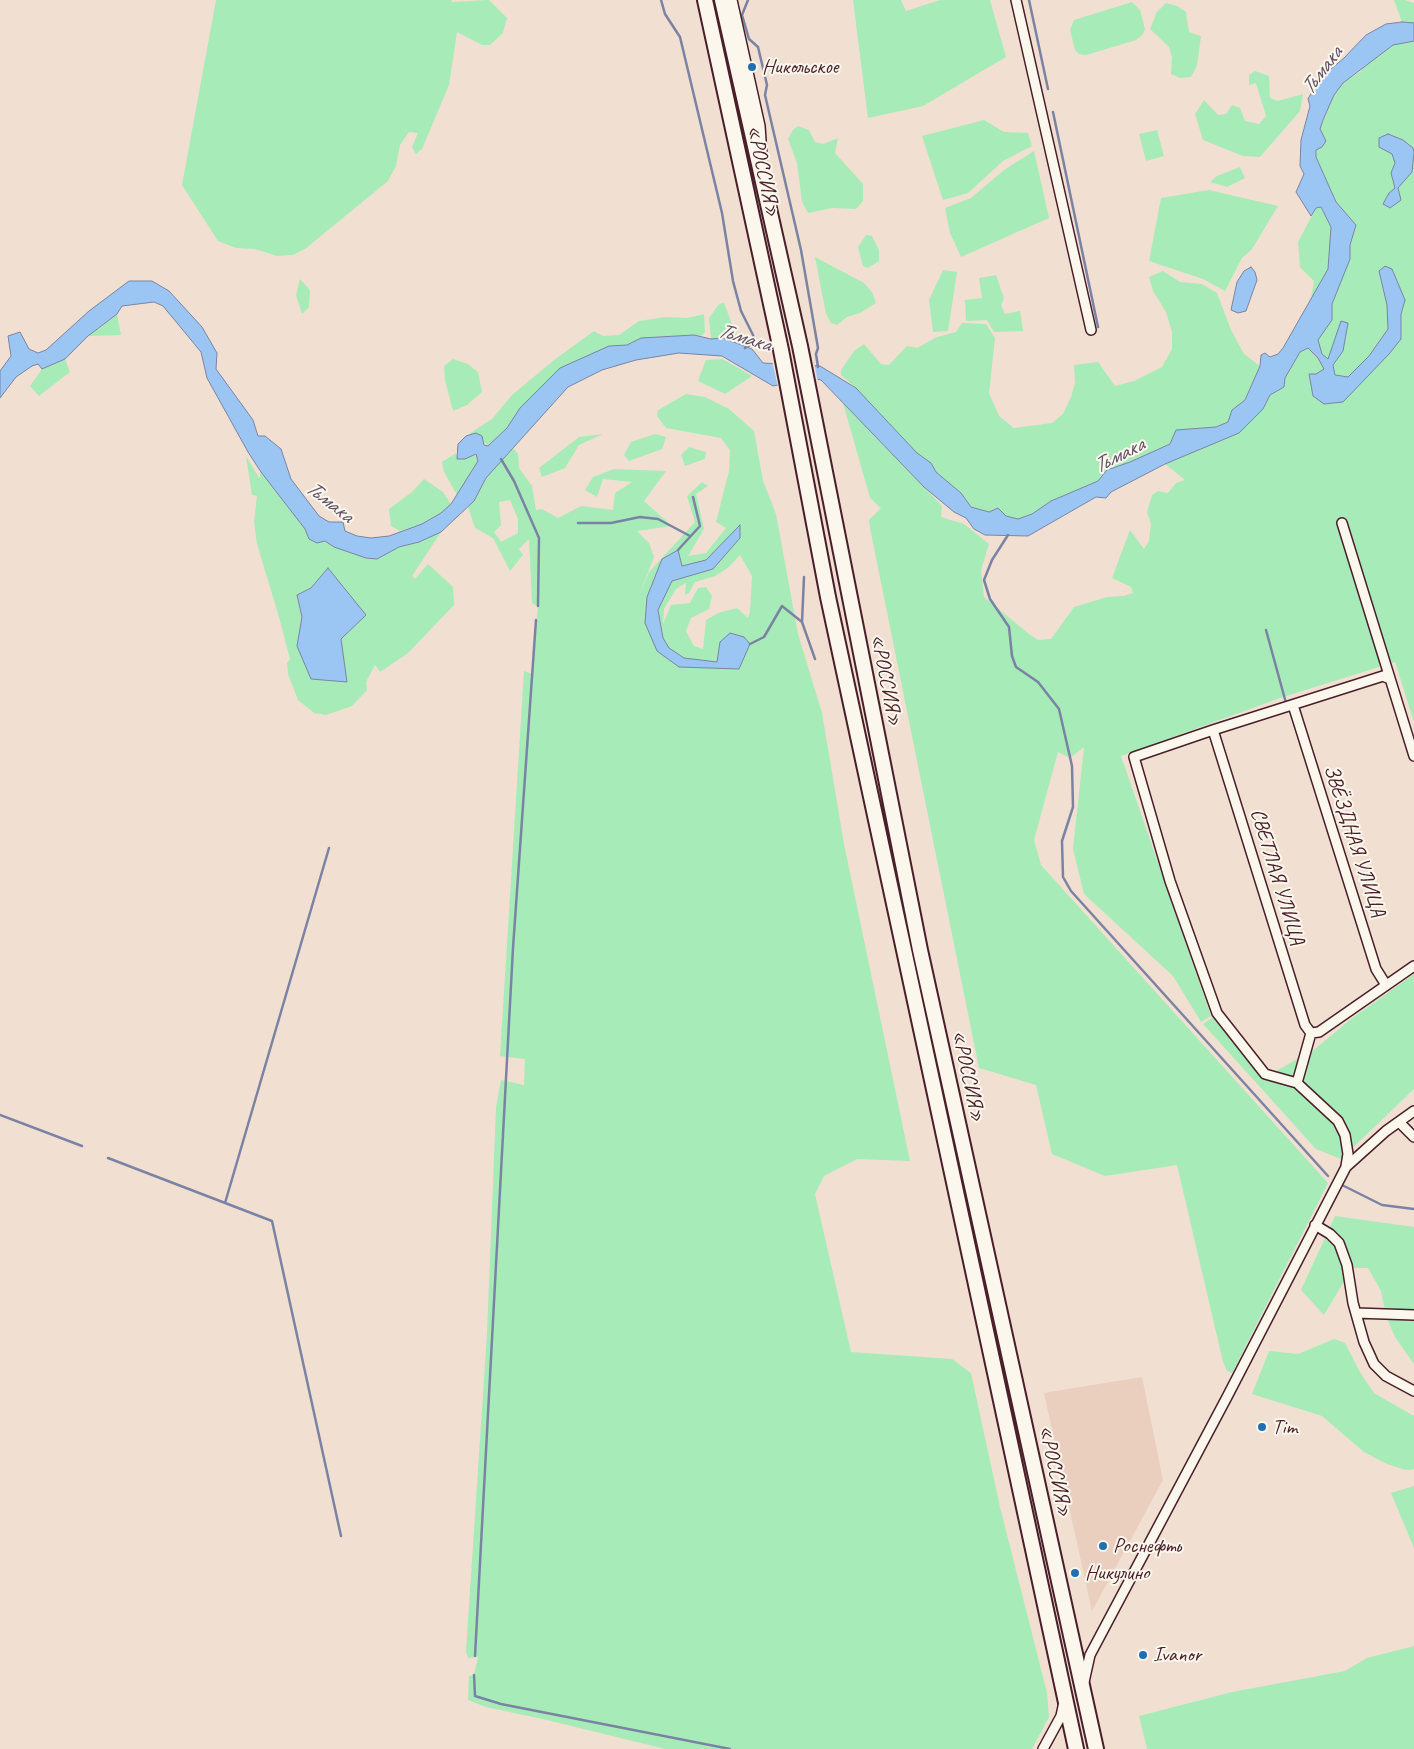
<!DOCTYPE html>
<html>
<head>
<meta charset="utf-8">
<style>
	body { margin:0 }
	canvas { display:block; background:#f1dfd1 }
</style>
</head>
<body>
<canvas width="1414" height="1749"></canvas>
<script>
const c = document.querySelector('canvas').getContext('2d');
c.lineJoin = 'round';
function fill(path, color) {
  c.fillStyle = color;
  c.fill(path, 'evenodd');
}
function toPath(rows) {
  const path = new Path2D();
  for (const r of rows) {
    path.moveTo(r[0], r[1]);
    for (let i = 2; i < r.length; i += 2) path.lineTo(r[i], r[i + 1]);
  }
  return path;
}
function stroke(path, color, width, dash) {
  c.strokeStyle = color;
  c.lineWidth = width;
  c.lineCap = dash ? 'butt' : 'round';
  c.setLineDash(dash || []);
  c.stroke(path);
}
function write(font, color, halo, rows, align = 'center') {
  c.font = font + ' Caveat,sans-serif';
  c.lineWidth = 4;
  c.setLineDash([]);
  c.textBaseline = 'middle';
  c.strokeStyle = halo;
  c.fillStyle = color;
  for (const [text, x, y, turn = 0] of rows) {
    c.save();
    c.translate(x, y);
    c.rotate((+turn || 0) * Math.PI / 180);
    c.textAlign = isNaN(turn) ? turn : align;
    if (halo) c.strokeText(text, 0, 0);
    c.fillText(text, 0, 0);
    c.restore();
  }
}
fill(toPath([
	[1142,1377,1163,1480,1092,1611,1044,1393]
]), '#eacebe');
fill(toPath([
	[216,0,452,0,451,2,489,0,507,18,503,33,490,45,482,45,457,32,449,85,422,149,416,154,412,147,418,133,409,132,400,145,396,166,388,181,305,249,293,255,277,256,255,249,236,248,218,241,182,185],
	[853,0,901,0,906,11,940,0,990,0,1006,57,923,106,868,118],
	[1394,0,1405,0,1414,3,1414,25,1402,22],
	[1132,2,1140,10,1145,29,1143,34,1136,40,1086,55,1079,54,1075,50,1070,30,1074,20],
	[1166,3,1177,6,1186,12,1189,32,1201,36,1197,66,1191,77,1180,78,1171,74,1172,57,1169,47,1150,29,1157,12],
	[1414,41,1414,722,1395,662,1280,698,1121,756,1211,1016,1201,1022,1173,976,1084,894,1073,849,1084,747,1070,758,1058,752,1034,840,1041,865,1328,1183,1232,1373,1227,1371,1223,1362,1177,1165,1105,1176,1052,1154,1036,1085,979,1068,870,528,869,520,881,508,870,498,843,403,942,506,941,517,964,524,989,544,981,570,984,597,1029,634,1038,640,1051,639,1074,607,1107,597,1124,596,1133,593,1131,587,1112,578,1130,530,1144,549,1149,541,1151,524,1147,512,1152,495,1158,491,1168,493,1176,483,1185,480,1165,464,1239,433,1263,409,1270,395,1284,387,1285,379,1350,259,1350,245,1356,225,1336,202,1316,157,1320,129,1334,95,1343,82,1360,72,1369,61,1393,45],
	[1255,71,1269,76,1270,98,1278,101,1303,94,1300,111,1260,157,1243,156,1203,140,1195,114,1204,100,1218,115,1226,114,1232,105,1240,108,1245,121,1259,124,1266,116,1256,83,1249,85,1249,75],
	[984,120,1004,132,1028,133,1032,146,1003,161,968,193,943,200,922,136],
	[798,126,809,130,815,142,823,144,838,138,835,153,863,184,863,201,856,209,832,208,808,213,802,202,797,163,788,139,793,130],
	[1157,130,1164,156,1146,161,1139,134],
	[1034,151,1049,218,961,257,950,233,945,208,971,198,1004,170],
	[1240,167,1245,178,1227,187,1210,182,1217,176],
	[1209,190,1278,206,1252,249,1242,258,1225,291,1203,279,1149,261,1161,198],
	[1321,207,1331,227,1331,247,1328,269,1310,304,1314,281,1300,267,1298,242,1316,208],
	[866,235,872,236,879,250,879,261,868,268,863,266,858,247],
	[815,257,864,283,872,292,876,303,860,313,847,317,837,325,831,323,826,314],
	[943,270,957,272,948,331,933,332,929,300],
	[1163,271,1180,282,1202,284,1217,293,1231,330,1244,354,1260,366,1245,400,1232,410,1228,422,1216,427,1176,430,1170,444,1130,462,1107,470,1098,481,1051,501,1032,514,1018,519,971,507,961,493,936,472,930,463,917,453,856,388,841,375,841,370,854,351,864,344,881,364,889,365,907,346,917,348,937,337,956,332,962,323,986,324,995,338,989,393,999,416,1014,428,1052,423,1063,414,1071,397,1075,383,1074,365,1098,362,1115,386,1134,381,1162,367,1172,349,1172,332,1166,312,1153,291,1149,277],
	[996,275,1004,298,1001,305,1005,314,1020,311,1023,331,994,332,987,320,966,321,965,300,982,298,979,278],
	[300,279,310,290,309,307,302,314,296,295],
	[724,303,733,327,742,345,723,338,711,339,709,318,719,304],
	[117,314,121,335,88,336],
	[704,314,705,332,701,336,694,335,642,338,627,345,609,346,520,408,507,428,488,446,476,433,466,436,492,419,512,395,554,360,594,331,603,336,619,335,639,321,665,317,688,318],
	[65,359,70,372,39,396,30,386,42,369],
	[453,359,468,364,478,372,482,392,467,405,453,411,445,380,444,366],
	[722,359,735,366,752,376,725,394,698,381,706,360],
	[686,394,705,397,729,409,754,431,763,481,776,514,798,634,822,713,844,844,910,1161,857,1159,824,1176,815,1194,851,1352,952,1359,971,1373,1000,1507,1047,1693,1049,1717,1032,1749,665,1749,547,1720,486,1707,468,1700,469,1676,474,1675,478,1657,468,1658,466,1651,487,1333,496,1107,501,1080,524,1085,525,1059,500,1056,524,671,532,674,538,607,532,603,529,539,519,549,523,555,510,571,493,538,475,528,468,507,474,501,486,478,513,448,518,454,519,468,532,486,536,510,542,509,558,518,581,506,613,510,615,493,632,482,603,479,597,497,585,490,593,477,614,469,666,471,644,501,672,526,637,531,649,543,654,557,638,598,649,572,695,522,687,496,702,482,708,486,696,494,704,529,688,556,706,553,726,528,716,522,729,471,730,450,721,438,666,428,657,416,658,410],
	[510,500,518,519,518,533,501,542,494,532,501,525,499,502],
	[740,555,752,576,750,611,748,618,737,608,718,613,706,620,703,649,694,646,686,631,691,618,709,609,712,596,706,587,698,588,690,603,671,605,663,624,664,609,676,589,686,583,685,595,689,593,695,582,715,576,729,567],
	[603,434,579,445,565,468,542,477,539,468,579,437],
	[655,434,666,437,662,449,629,461,624,455,631,442],
	[689,447,706,452,705,459,685,466,681,455],
	[456,453,458,459,465,459,476,455,478,461,457,495,444,472,442,462],
	[246,456,259,478,261,472,305,529,309,539,325,541,334,547,377,559,399,547,419,542,441,532,412,576,415,579,428,564,453,587,454,605,408,653,380,672,375,665,366,682,367,690,352,706,326,715,314,713,298,700,288,674,287,663,290,659,279,617,257,544,254,522,257,496,252,495],
	[328,568,297,646,302,617,297,595,311,588],
	[424,479,443,492,451,504,441,513,422,524,400,531,391,526,389,509,412,492],
	[1414,974,1414,1089,1341,1159,1316,1149,1203,1024,1215,1016,1266,1079,1290,1084,1289,1077,1276,1071,1315,1049,1351,1019],
	[1335,1216,1414,1227,1414,1364,1395,1337,1386,1316,1381,1291,1368,1268,1352,1268,1324,1315,1301,1290],
	[1334,1339,1345,1343,1361,1374,1374,1393,1414,1416,1414,1469,1406,1470,1387,1464,1364,1452,1322,1416,1252,1394,1269,1351,1298,1354],
	[1414,1486,1414,1548,1391,1493],
	[1414,1646,1414,1749,1147,1749,1139,1716,1232,1692,1345,1671,1367,1658]
]), '#a7ecb8');
const water = toPath([
	[1402,22,1414,23,1414,41,1393,45,1343,83,1334,95,1323,120,1320,129,1326,141,1322,147,1316,150,1316,157,1336,202,1356,225,1350,245,1350,259,1332,304,1332,320,1318,340,1322,354,1328,359,1341,321,1348,323,1343,351,1333,365,1335,375,1348,377,1369,356,1388,329,1387,305,1379,271,1385,266,1392,269,1405,300,1401,314,1401,339,1389,354,1343,402,1324,404,1313,396,1309,374,1316,374,1324,369,1318,358,1308,348,1300,352,1285,378,1284,387,1270,395,1263,409,1239,433,1165,464,1111,492,1106,498,1096,497,1028,536,985,535,974,529,966,518,954,512,924,487,821,380,810,378,773,386,722,356,679,353,636,360,602,370,568,387,486,478,474,501,441,532,419,542,399,547,377,559,366,558,334,547,325,541,317,543,309,539,305,529,261,472,248,452,207,378,201,352,163,306,154,302,122,306,117,314,88,336,65,359,42,369,38,364,32,366,16,377,0,398,0,371,11,356,8,336,20,332,29,349,38,353,46,350,89,311,129,281,152,281,169,291,202,327,217,353,216,369,253,420,258,436,265,436,281,449,291,479,319,516,329,522,343,522,345,531,357,536,371,538,389,536,422,524,441,513,451,504,478,461,476,454,465,459,457,459,458,444,466,436,476,433,482,436,484,445,488,446,507,428,520,408,560,368,609,346,627,345,641,338,694,335,711,339,723,338,752,349,763,363,820,366,856,388,917,453,931,463,936,472,961,493,971,507,989,512,998,508,1006,516,1018,519,1032,514,1051,501,1098,481,1107,470,1130,462,1170,444,1176,430,1216,427,1228,422,1232,410,1245,400,1260,366,1261,355,1265,353,1270,357,1278,354,1283,348,1328,269,1331,227,1321,207,1316,208,1311,216,1296,192,1304,174,1300,166,1301,140,1310,106,1308,99,1319,79,1344,58,1366,35,1386,24,1402,22],
	[1388,134,1403,140,1413,148,1414,152,1412,172,1398,188,1401,200,1390,208,1383,204,1389,193,1395,188,1391,173,1395,163,1392,154,1379,147,1379,138,1388,134],
	[1251,267,1255,272,1257,280,1246,311,1238,313,1231,310,1237,282,1244,271,1251,267],
	[740,525,740,538,713,569,672,581,658,610,663,638,669,648,684,658,717,662,720,642,730,633,744,637,750,644,739,669,679,667,657,651,645,623,647,597,662,559,678,550,682,566,706,560,740,525],
	[328,568,366,615,341,639,347,682,311,679,297,646,302,617,297,595,311,588,328,568]
]);
fill(water, '#9bc6f4');
stroke(water, '#7b83a4', 1);
fill(toPath([
	[772,361,814,362,818,382,810,381,778,387]
]), '#f1dfd1');
stroke(toPath([
	[661,0,665,14,680,37,722,213,733,281,741,311,753,335,755,342,745,348],
	[748,0,742,15,749,39,758,47,767,85,765,95,801,250,818,348,816,354,818,367],
	[1029,0,1048,89],
	[1053,112,1098,327],
	[501,459,514,481,539,538,538,606],
	[578,523,611,523,640,517,658,519,690,536],
	[1008,535,992,560,984,580,990,599,1009,627,1012,656,1016,667,1038,682,1059,709,1072,766,1073,807,1062,841,1063,877,1071,891,1328,1176],
	[678,550,700,526,693,497],
	[804,577,802,622,815,659],
	[1266,630,1286,703],
	[750,644,764,637,782,606,802,622],
	[1220,723,1269,708],
	[0,1115,82,1146],
	[108,1158,272,1221,341,1536],
	[1342,1185,1382,1205,1414,1209],
	[225,1203,329,848],
	[475,1656,513,948,536,620],
	[474,1675,475,1696,501,1704,730,1749]
]), '#7b83a4', 2.5);
const minor = toPath([
	[732,0,760,126,762,155],
	[1016,0,1091,330],
	[1342,523,1414,756],
	[1293,705,1376,969,1386,985],
	[1213,730,1305,1025,1311,1033],
	[1311,1033,1297,1083,1338,1121,1345,1135,1348,1154,1346,1166],
	[1311,1033,1319,1032,1414,966],
	[1297,1083,1265,1074,1217,1013,1170,881,1134,757,1213,730,1383,676,1390,679],
	[1399,1122,1414,1137],
	[1315,1225,1330,1234,1339,1243,1347,1265,1353,1303,1364,1342,1374,1364,1386,1376,1414,1391],
	[1356,1313,1414,1315],
	[1084,1682,1090,1655,1227,1397,1346,1167,1386,1131,1414,1111],
	[1043,1749,1061,1716,1064,1702]
]);
const trunk = toPath([
	[705,0,781,350,828,597,1076,1749],
	[722,0,800,346,920,950,1096,1749]
]);
stroke(minor, '#4a1f2b', 12);
stroke(trunk, '#4a1f2b', 18);
stroke(minor, '#fbf7ec', 9);
stroke(trunk, '#fbf7ec', 14);
for (const [x, y, r, color] of [
	[752,67,5,"#1f6fb2"],
	[1262,1427,5,"#1f6fb2"],
	[1103,1546,5,"#1f6fb2"],
	[1075,1573,5,"#1f6fb2"],
	[1143,1655,5,"#1f6fb2"]
]) {
  const dot = new Path2D();
  dot.arc(x, y, r, 0, 2 * Math.PI);
  c.fillStyle = color;
  c.fill(dot);
  stroke(dot, '#fbf7ec', 2);
}
write('21px', '#4a1f2b', '#fbf7ec', [
	["Никольское",762,67],
	["Tim",1272,1427],
	["Роснефть",1113,1546],
	["Никулино",1085,1573],
	["Ivanor",1153,1655]
], 'left');
write('21px', '#4a1f2b', '#fbf7ec', [
	["«РОССИЯ»",763,171,78],
	["«РОССИЯ»",886,680,79],
	["ЗВЁЗДНАЯ УЛИЦА",1354,841,72],
	["СВЕТЛАЯ УЛИЦА",1277,877,73],
	["«РОССИЯ»",968,1076,78],
	["«РОССИЯ»",1055,1471,78]
]);
write('italic 22px', '#625167', '#fbf7ec', [
	["Тьмака",1322,71,-53],
	["Тьмака",744,338,17],
	["Тьмака",1119,456,-27],
	["Тьмака",329,502,38]
]);
</script>
</body>
</html>
